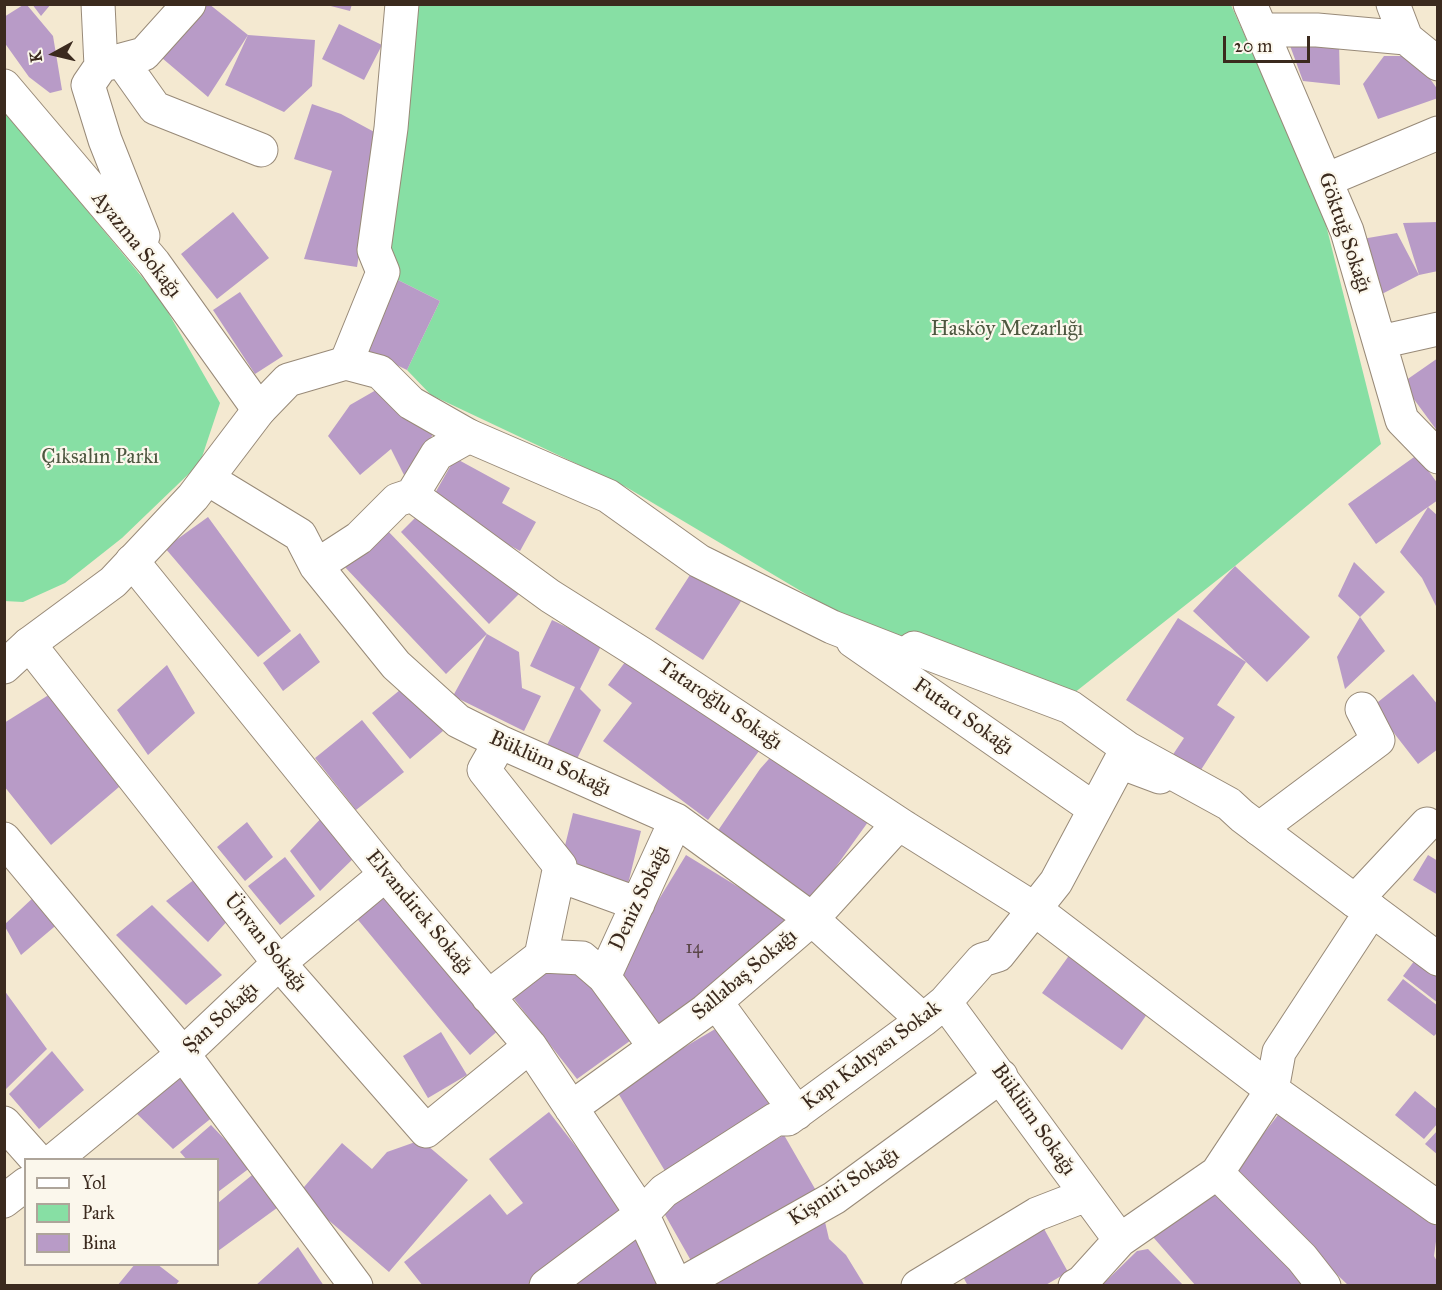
<!DOCTYPE html>
<html>
<head>
<meta charset="utf-8">
<style>
	body { margin:0 }
	#map { position:relative; width:1442px; height:1290px; overflow:hidden; background:#f4e9d1; font-family:"IM FELL Great Primer",serif }
	canvas { display:block }
	.frame { position:absolute; inset:0; border:6px solid #3b2a1e; pointer-events:none }
	.legend { position:absolute; left:24px; top:1158px; width:195px; height:108px; box-sizing:border-box; background:#fbf7ec; border:2px solid #aea59a; margin:0; padding:8px 10px; list-style:none; font-size:18px; color:#3b2a1e }
	.legend li { display:flex; align-items:center; gap:12px; height:30px }
	.legend b { width:30px; border:2px solid #aea59a }
	.north { position:absolute; left:24px; top:24px; width:60px; height:60px; -webkit-text-stroke:4px #fbf7ec; paint-order:stroke; rotate:262deg; font-size:16px; font-weight:700; line-height:24px; text-align:center; color:#3b2a1e }
	.north::after { content:''; display:block; margin:auto; width:21px; height:27px; background:#3b2a1e; clip-path:polygon(50% 0,100% 100%,50% 72%,0 100%) }
	.scale { position:absolute; left:1223px; top:36px; width:87px; height:27px; box-sizing:border-box; border:3px solid #3b2a1e; border-top:0; padding-left:8px; font-size:18px; line-height:21px; white-space:nowrap; color:#3b2a1e; -webkit-text-stroke:4px #fbf7ec; paint-order:stroke }
</style>
</head>
<body>
<div id="map">
<canvas width="1442" height="1290"></canvas>
<div class="frame"></div>
<ul class="legend">
<li><b style="height:8px;background:#fff"></b>Yol</li>
<li><b style="height:16px;background:#87dfa4"></b>Park</li>
<li><b style="height:16px;background:#b89bc7"></b>Bina</li>
</ul>
<div class="north">K</div>
<div class="scale">20 m</div>
</div>
<script>
const c = document.querySelector('canvas').getContext('2d');
c.lineJoin = 'round';
function fill(path, color) {
  c.fillStyle = color;
  c.fill(path, 'evenodd');
}
function toPath(rows) {
  const path = new Path2D();
  for (const r of rows) {
    path.moveTo(r[0], r[1]);
    for (let i = 2; i < r.length; i += 2) path.lineTo(r[i], r[i + 1]);
  }
  return path;
}
function stroke(path, color, width, dash) {
  c.strokeStyle = color;
  c.lineWidth = width;
  c.lineCap = dash ? 'butt' : 'round';
  c.setLineDash(dash || []);
  c.stroke(path);
}
function write(font, color, halo, rows, align = 'center') {
  c.font = font + ' "IM FELL Great Primer",serif';
  c.lineWidth = 4.5;
  c.setLineDash([]);
  c.textBaseline = 'middle';
  c.strokeStyle = halo;
  c.fillStyle = color;
  for (const [text, x, y, turn = 0] of rows) {
    c.save();
    c.translate(x, y);
    c.rotate((+turn || 0) * Math.PI / 180);
    c.textAlign = isNaN(turn) ? turn : align;
    if (halo) c.strokeText(text, 0, 0);
    c.fillText(text, 0, 0);
    c.restore();
  }
}
fill(toPath([
	[411,5,1231,5,1321,205,1381,444,1235,566,1069,697,904,644,826,606,626,487,431,395,407,370,440,301,396,279,381,248],
	[4,110,161,300,220,403,200,463,122,538,65,583,23,602,4,601]
]), '#87dfa4');
fill(toPath([
	[32,4,51,4,41,16],
	[205,4,209,4,248,35,315,40,312,86,284,112,225,85,248,35,208,97,162,58],
	[323,4,352,4,350,11],
	[23,5,27,5,53,36,62,90,50,93,29,77,4,42,4,17],
	[339,24,382,45,364,80,322,59],
	[1339,42,1340,85,1303,81,1289,43],
	[1384,56,1414,56,1438,90,1438,98,1378,119,1363,84],
	[312,104,341,114,378,134,357,267,304,259,332,171,294,159],
	[233,212,269,258,217,299,181,254],
	[1438,222,1438,271,1419,275,1376,297,1362,239,1397,233,1419,275,1403,223],
	[396,279,440,301,407,370,363,349],
	[240,292,283,356,255,374,213,310],
	[1438,358,1438,432,1402,383],
	[390,382,435,431,406,479,391,449,360,475,328,436,350,405],
	[1417,455,1438,484,1438,500,1428,507,1438,516,1438,610,1422,578,1400,552,1428,507,1376,544,1348,504],
	[455,458,510,488,502,503,536,522,520,551,430,502],
	[422,511,522,591,489,624,401,532],
	[208,517,291,631,258,657,165,548],
	[386,529,487,634,446,674,343,565],
	[699,561,747,592,703,660,655,629],
	[1354,562,1385,592,1360,617,1385,651,1345,689,1337,657,1360,617,1338,596],
	[1235,566,1310,637,1267,682,1193,611],
	[1178,618,1246,662,1217,705,1235,717,1197,776,1170,759,1184,738,1126,700],
	[552,620,602,644,580,689,601,710,576,761,546,747,575,687,530,666],
	[300,633,320,662,283,691,263,663],
	[487,634,519,652,522,688,541,696,524,731,453,696],
	[634,650,762,747,708,820,603,741,632,703,608,685],
	[167,665,195,713,148,755,117,710],
	[1413,674,1438,705,1438,749,1418,764,1373,706],
	[406,685,443,731,410,759,372,713],
	[55,691,126,781,51,845,4,786,4,723],
	[362,720,404,772,356,810,315,758],
	[776,751,873,815,810,903,715,835,760,769],
	[328,811,359,853,320,891,290,851],
	[573,813,641,831,628,884,560,866],
	[247,822,273,857,245,881,217,847],
	[686,855,794,921,654,1030,612,976],
	[1428,855,1438,861,1438,895,1413,880],
	[285,857,315,896,280,925,248,886],
	[199,876,230,918,208,942,166,901],
	[392,882,508,1022,470,1055,354,915],
	[36,895,60,922,21,955,4,925],
	[152,905,222,975,186,1005,116,935],
	[1073,950,1152,1007,1122,1050,1042,993],
	[1418,956,1438,972,1438,1003,1403,976],
	[549,968,582,969,634,1038,577,1079,511,995],
	[1403,979,1438,1006,1438,1032,1434,1036,1387,1000],
	[4,990,47,1049,6,1089,4,1087],
	[722,1025,773,1108,668,1176,615,1088],
	[441,1032,467,1075,428,1098,403,1056],
	[52,1051,84,1090,39,1129,9,1094],
	[180,1068,214,1116,173,1149,132,1109],
	[1415,1091,1438,1110,1438,1123,1424,1139,1395,1115],
	[1282,1110,1438,1227,1434,1256,1438,1263,1436,1286,1349,1286,1232,1174],
	[549,1112,626,1211,531,1286,423,1286,404,1262,490,1194,507,1215,523,1203,489,1159],
	[211,1125,251,1167,218,1192,218,1160,187,1160,180,1152],
	[1438,1130,1438,1155,1425,1144],
	[784,1135,822,1201,698,1273,660,1206],
	[421,1140,468,1180,389,1272,298,1194,342,1143,372,1169,387,1152],
	[257,1171,281,1205,218,1251,218,1203],
	[1217,1182,1307,1286,1196,1286,1153,1237],
	[822,1209,829,1239,846,1255,865,1286,695,1286],
	[637,1225,662,1286,555,1286],
	[1043,1227,1068,1272,1044,1286,968,1286,961,1273],
	[298,1247,324,1286,255,1286],
	[1148,1249,1184,1286,1101,1286,1137,1251],
	[135,1264,157,1264,179,1281,175,1286,117,1286]
]), '#b89bc7');
const street = toPath([
	[98,4,101,66,88,85,105,140,143,236],
	[1250,4,1347,231,1402,420,1438,457],
	[1393,4,1406,38],
	[1263,30,1317,30,1406,38,1438,64],
	[121,60,155,108,261,150],
	[103,65,144,54,189,4],
	[4,86,154,263,259,410],
	[1326,180,1438,133],
	[1380,342,1438,329],
	[346,363,383,272,374,250,391,128,402,4],
	[208,479,300,535,316,566,396,665,458,721,500,742,676,820,812,919,923,1020],
	[412,495,550,596,642,654,904,827,1033,908,1272,1090,1438,1208],
	[132,561,392,882,530,1046,642,1214,676,1286],
	[316,566,359,538,397,500,412,495,437,454,469,436],
	[853,641,1093,808],
	[29,644,279,963,426,1131,530,1046],
	[1259,829,1378,740,1362,709],
	[4,839,183,1054,356,1286],
	[558,875,638,904],
	[1355,901,1427,824],
	[541,956,582,958,604,977,655,1047],
	[604,977,676,820],
	[488,997,541,956,560,866,484,770,500,742],
	[716,1002,797,1113],
	[945,1002,1120,1240],
	[571,1108,705,1011,812,919,892,831,904,827],
	[4,1123,37,1160],
	[54,1160,183,1054,279,963,386,874],
	[1217,1173,1302,1258,1324,1286],
	[4,1201,26,1184],
	[546,1286,642,1214,664,1191,776,1119,788,1119,923,1020,945,1002,982,960,998,955,1056,882,1120,762,1160,777],
	[678,1286,834,1198,1001,1076],
	[918,1286,1037,1214,1086,1195],
	[1075,1286,1082,1282,1120,1240,1217,1173,1272,1090,1279,1052,1372,910]
]);
const secondary = toPath([
	[4,667,29,644,113,582,193,497,259,410,288,380,346,363,380,372,411,403,469,436,608,496,699,561,832,627,904,655,914,648,1070,707,1127,748,1229,804,1242,816,1355,901,1372,910,1438,959]
]);
stroke(street, '#988a78', 35);
stroke(secondary, '#988a78', 35);
stroke(street, '#fff', 33);
stroke(secondary, '#fff', 33);
write('18px', '#5a4648', null, [
	["14",694,949]
]);
write('21px', '#3b2a1e', '#fbf7ec', [
	["Göktuğ Sokağı",1344,233,71],
	["Ayazma Sokağı",136,245,51],
	["Tataroğlu Sokağı",720,705,34],
	["Futacı Sokağı",963,717,35],
	["Büklüm Sokağı",550,764,24],
	["Deniz Sokağı",640,898,-65],
	["Elvandirek Sokağı",419,913,50],
	["Ünvan Sokağı",265,943,51],
	["Sallabaş Sokağı",745,975,-40],
	["Şan Sokağı",221,1018,-43],
	["Kapı Kahyası Sokak",872,1056,-37],
	["Büklüm Sokağı",1033,1120,55],
	["Kişmiri Sokağı",844,1187,-33]
]);
write('21px', '#4e5740', '#fbf7ec', [
	["Hasköy Mezarlığı",1007,330],
	["Çıksalın Parkı",100,458]
]);
</script>
</body>
</html>
